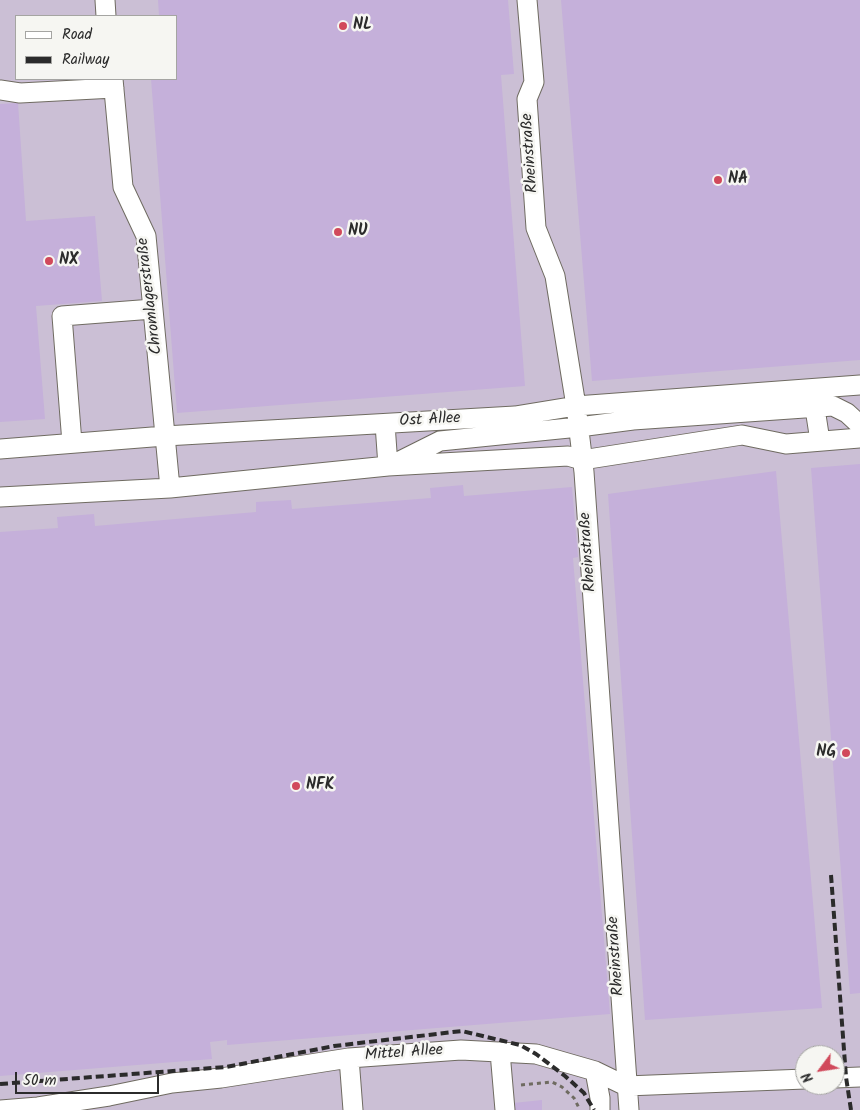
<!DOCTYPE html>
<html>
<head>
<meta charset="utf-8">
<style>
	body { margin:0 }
	#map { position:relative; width:860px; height:1110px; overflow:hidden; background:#eee2c4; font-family:Kalam,sans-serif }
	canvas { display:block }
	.legend { position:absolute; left:15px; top:15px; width:162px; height:65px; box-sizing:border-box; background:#f6f6f2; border:1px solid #a5a5a2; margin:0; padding:6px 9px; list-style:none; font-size:15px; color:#2b2b2b }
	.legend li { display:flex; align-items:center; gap:10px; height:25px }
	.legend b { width:25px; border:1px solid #a5a5a2 }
	.north { position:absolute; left:795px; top:1045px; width:50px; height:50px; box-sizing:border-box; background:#f6f6f2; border:1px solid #a5a5a2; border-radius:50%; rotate:239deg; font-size:14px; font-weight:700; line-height:20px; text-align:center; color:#2b2b2b }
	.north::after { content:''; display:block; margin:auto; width:18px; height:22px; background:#d1495b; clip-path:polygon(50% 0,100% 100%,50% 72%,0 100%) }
	.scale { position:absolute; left:15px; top:1072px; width:144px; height:22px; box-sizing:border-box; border:2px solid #2b2b2b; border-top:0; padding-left:6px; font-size:15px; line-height:18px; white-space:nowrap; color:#2b2b2b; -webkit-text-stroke:4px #f6f6f2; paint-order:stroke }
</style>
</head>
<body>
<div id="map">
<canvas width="860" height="1110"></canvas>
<ul class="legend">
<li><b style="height:6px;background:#fff"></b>Road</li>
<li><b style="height:6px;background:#2b2b2b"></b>Railway</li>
</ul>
<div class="north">N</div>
<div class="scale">50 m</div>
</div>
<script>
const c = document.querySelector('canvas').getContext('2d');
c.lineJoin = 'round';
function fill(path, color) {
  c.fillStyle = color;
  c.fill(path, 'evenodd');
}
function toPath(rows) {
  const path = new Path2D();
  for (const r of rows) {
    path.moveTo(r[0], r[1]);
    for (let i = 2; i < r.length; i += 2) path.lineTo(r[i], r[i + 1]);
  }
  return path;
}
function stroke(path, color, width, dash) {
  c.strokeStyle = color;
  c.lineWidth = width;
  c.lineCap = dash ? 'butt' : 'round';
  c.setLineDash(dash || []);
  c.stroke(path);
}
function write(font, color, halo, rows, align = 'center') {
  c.font = font + ' Kalam,sans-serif';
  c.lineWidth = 5;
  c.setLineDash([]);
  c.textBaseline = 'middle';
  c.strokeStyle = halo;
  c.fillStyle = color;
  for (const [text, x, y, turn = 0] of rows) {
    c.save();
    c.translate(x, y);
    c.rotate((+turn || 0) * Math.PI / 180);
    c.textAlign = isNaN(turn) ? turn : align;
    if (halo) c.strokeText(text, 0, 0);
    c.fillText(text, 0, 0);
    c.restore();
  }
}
fill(toPath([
	[0,0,860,0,860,1110,0,1110],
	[16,16,176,16,176,79,16,79],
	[805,1055,835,1055,835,1085,805,1085]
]), '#cbbfd5');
fill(toPath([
	[158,0,508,0,514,74,501,75,525,386,177,413,151,79,176,79,176,16,159,16],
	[561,0,860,0,860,360,592,381],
	[18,103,26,221,95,216,102,301,36,306,45,419,0,422,0,104],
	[860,464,860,993,850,994,811,468],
	[776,471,822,1008,645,1020,608,494],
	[463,485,464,496,572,487,578,557,573,558,610,1014,227,1045,227,1040,210,1042,212,1059,0,1076,0,532,58,528,57,517,94,514,95,526,256,512,256,502,291,500,292,509,431,498,430,488],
	[542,1100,542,1110,513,1110,513,1103]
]), '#c5b0da');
const minor = toPath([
	[105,0,106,16],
	[527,0,534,82,527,99,536,228,555,276,576,406,584,472,629,1110],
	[113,79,123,187,146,236,170,488],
	[0,90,20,93,114,88],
	[810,396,816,415,820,441],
	[385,424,388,466],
	[72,443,62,316,153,309],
	[0,449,165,436,515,416,576,406,860,385],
	[396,463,440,441,579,427,633,420,833,406,847,413,860,425],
	[0,497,170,488,388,466,568,456,582,460,742,435,786,444,860,438],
	[500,1052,505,1110],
	[349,1058,353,1110],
	[595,1071,600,1098,600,1110],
	[835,1078,860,1077],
	[0,1110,38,1107,109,1096,172,1083,221,1078,349,1058,461,1050,536,1054,595,1071,626,1086,805,1079]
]);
stroke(minor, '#6f6b61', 21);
stroke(toPath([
	[521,1085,552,1082,562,1087,574,1098,580,1110]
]), '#6f6b61', 3, [4, 4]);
stroke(minor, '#fff', 19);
stroke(toPath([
	[831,875,846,1077,851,1110],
	[0,1084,226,1067,334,1046,462,1031,520,1045,536,1054,565,1076,584,1093,594,1110]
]), '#2b2b2b', 4, [8, 4]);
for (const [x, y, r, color] of [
	[343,26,5,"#d1495b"],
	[718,180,5,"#d1495b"],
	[338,232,5,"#d1495b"],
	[49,261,5,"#d1495b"],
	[846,753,5,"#d1495b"],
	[296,786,5,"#d1495b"]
]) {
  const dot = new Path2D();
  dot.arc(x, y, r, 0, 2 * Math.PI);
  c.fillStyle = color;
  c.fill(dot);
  stroke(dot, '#f6f6f2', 2);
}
write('bold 16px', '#2b2b2b', '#f6f6f2', [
	["NL",353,26],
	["NA",728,180],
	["NU",348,232],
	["NX",59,261],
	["NG",836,753,"right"],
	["NFK",306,786]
], 'left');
write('16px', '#2b2b2b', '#f6f6f2', [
	["Rheinstraße",531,153,-94],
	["Chromlagerstraße",151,296,-97],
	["Ost Allee",430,421,-3],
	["Rheinstraße",589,552,-94],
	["Rheinstraße",617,956,-94],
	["Mittel Allee",404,1054,-4]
]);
</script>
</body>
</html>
